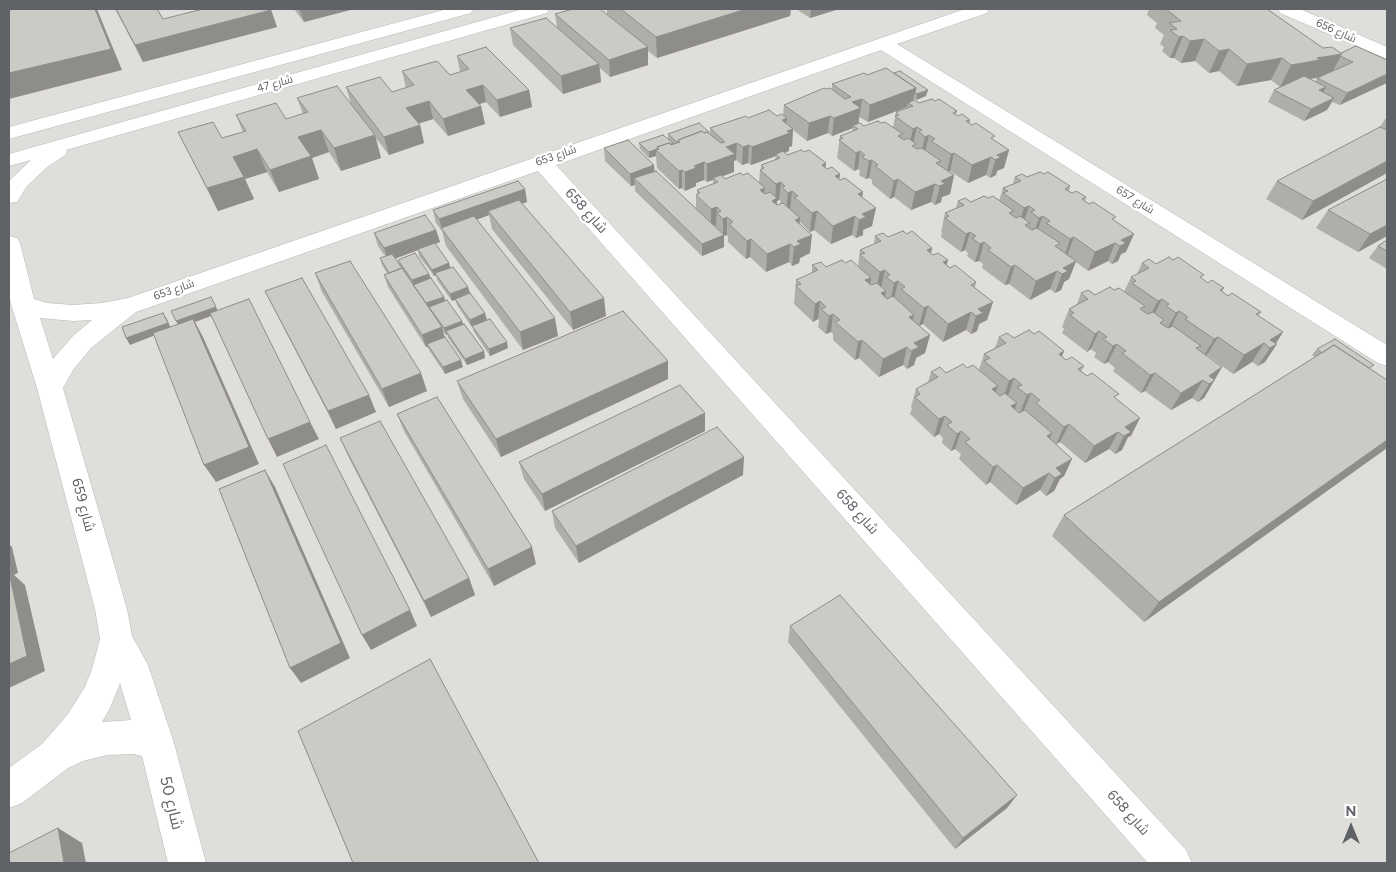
<!DOCTYPE html>
<html>
<head>
<meta charset="utf-8">
<style>
	body { margin:0 }
	#map { position:relative; width:1396px; height:872px; overflow:hidden; background:#f1efe8; font-family:Figtree,sans-serif }
	canvas { display:block }
	.frame { position:absolute; inset:0; border:10px solid #5f6368; pointer-events:none }
	.north { position:absolute; left:1326px; top:802px; width:50px; height:50px; -webkit-text-stroke:4px #fff; paint-order:stroke; rotate:0deg; font-size:14px; font-weight:700; line-height:20px; text-align:center; color:#5f6368 }
	.north::after { content:''; display:block; margin:auto; width:18px; height:22px; background:#5f6368; clip-path:polygon(50% 0,100% 100%,50% 72%,0 100%) }
</style>
</head>
<body>
<div id="map">
<canvas width="1396" height="872"></canvas>
<div class="frame"></div>
<div class="north">N</div>
</div>
<script>
const c = document.querySelector('canvas').getContext('2d');
c.lineJoin = 'round';
function fill(path, color) {
  c.fillStyle = color;
  c.fill(path, 'evenodd');
}
function toPath(rows) {
  const path = new Path2D();
  for (const r of rows) {
    path.moveTo(r[0], r[1]);
    for (let i = 2; i < r.length; i += 2) path.lineTo(r[i], r[i + 1]);
  }
  return path;
}
function stroke(path, color, width, dash) {
  c.strokeStyle = color;
  c.lineWidth = width;
  c.lineCap = dash ? 'butt' : 'round';
  c.setLineDash(dash || []);
  c.stroke(path);
}
function write(font, color, halo, rows, align = 'center') {
  c.font = font + ' Figtree,Cairo,sans-serif';
  c.lineWidth = 4.5;
  c.setLineDash([]);
  c.textBaseline = 'middle';
  c.strokeStyle = halo;
  c.fillStyle = color;
  for (const [text, x, y, turn = 0] of rows) {
    c.save();
    c.translate(x, y);
    c.rotate((+turn || 0) * Math.PI / 180);
    c.textAlign = isNaN(turn) ? turn : align;
    if (halo) c.strokeText(text, 0, 0);
    c.fillText(text, 0, 0);
    c.restore();
  }
}
fill(toPath([
	[9,9,1387,9,1387,863,9,863]
]), '#e0deda');
const minor = toPath([
	[447,9,473,9,471,13,9,139,9,127,447,9],
	[523,9,549,9,547,13,66,150,67,152,64,156,47,167,27,186,17,202,9,203,9,181,31,160,9,166,9,154,523,9],
	[965,9,989,9,987,13,897,44,1387,345,1387,366,1378,363,881,50,556,165,1186,850,1192,863,1148,863,538,171,136,312,91,348,73,370,63,388,127,609,132,636,148,665,174,743,206,863,168,863,142,756,133,754,107,755,83,761,68,768,22,803,9,808,9,768,42,744,68,714,85,687,92,669,100,639,95,609,37,388,11,304,9,294,9,236,17,238,20,243,34,299,47,303,73,305,102,303,128,298,965,9],
	[40,318,73,321,92,320,73,336,53,359,40,318],
	[120,683,131,720,102,722,110,708,120,683],
	[1278,9,1300,9,1387,47,1387,59,1280,13,1278,9]
]);
stroke(minor, '#b5b8bc', 1);
fill(minor, '#fff');
fill(toPath([
	[115,9,157,9,163,19,271,10,277,27,143,62],
	[294,9,354,9,304,22],
	[607,9,791,9,790,16,657,58,648,51,648,65,610,77,600,68,601,82,563,94,513,45,510,28,557,27,555,14,607,15],
	[796,9,839,9,810,18],
	[1149,9,1267,9,1323,48,1341,53,1387,60,1340,105,1332,102,1327,110,1304,121,1268,102,1274,90,1281,87,1280,87,1271,80,1237,86,1219,71,1209,73,1195,61,1181,63,1174,58,1170,58,1162,51,1164,47,1160,44,1164,35,1155,28,1157,23,1147,15],
	[1319,77,1317,78,1315,82,1310,79],
	[457,56,529,90,532,107,500,117,486,102,479,104,481,106,485,124,448,136,433,119,418,124,420,125,424,143,389,155,375,137,381,158,341,171,329,152,312,158,319,179,279,192,267,172,245,179,254,199,218,211,178,132,222,138,243,132,236,115,286,119,303,114,297,98,351,104,346,87,392,92,406,88,402,71,450,75,460,72],
	[867,75,926,96,916,100,914,99,913,101,919,103,957,111,956,115,958,116,970,120,970,124,1009,150,1004,168,997,171,996,175,990,178,986,175,968,183,950,171,949,172,954,175,950,194,942,197,941,202,935,205,931,202,911,210,894,197,890,199,872,184,872,180,869,178,866,179,859,175,860,171,858,169,854,171,837,158,840,136,852,131,853,128,832,136,828,133,807,141,793,130,792,146,789,147,789,151,785,153,787,155,840,174,839,179,862,197,872,226,863,230,863,235,856,238,852,235,831,244,814,230,810,232,800,222,800,224,810,253,800,258,799,263,792,266,789,262,766,272,750,257,746,259,728,242,728,237,727,235,724,236,724,247,702,256,635,191,635,185,631,186,605,161,604,148,654,165,654,171,696,208,696,195,697,194,697,190,713,184,713,180,707,182,704,180,696,183,696,186,685,191,682,188,679,189,657,168,656,156,649,158,640,149,639,143,668,139,668,134,709,132,710,134,710,128,748,118,783,116,784,105,827,89,832,90,832,84],
	[907,107,907,108,896,112,893,127,864,126,858,124,859,117,868,122],
	[776,156,775,160,761,165,761,169,760,170,759,183,743,175,725,179,723,176,734,172,734,161,736,160,742,165,748,163,751,165],
	[779,200,781,201,780,204,777,205,777,201],
	[1387,118,1387,173,1302,220,1266,199,1277,181,1380,127,1385,119],
	[1044,174,1070,186,1069,191,1072,193,1086,197,1085,201,1114,221,1126,252,1121,254,1118,261,1112,264,1108,261,1088,271,1076,262,1069,279,1064,282,1061,290,1055,293,1050,289,1030,300,1009,284,1005,285,982,268,983,264,979,261,975,262,967,256,968,253,965,250,961,252,941,237,942,232,941,232,945,213,956,208,958,201,971,202,988,198,999,201,1003,188,1013,184,1015,177,1027,177],
	[1387,179,1387,236,1358,252,1316,228,1328,210],
	[525,189,527,202,522,204,606,316,573,330,492,229,489,215,476,220,558,336,523,350,446,246,442,231,436,223,433,210],
	[436,230,440,242,435,244,449,263,450,268,468,287,470,293,487,320,471,326,457,305,455,299,452,301,437,280,436,275,434,276,419,256,418,250,395,259,400,266,398,260,429,274,431,278,444,297,445,300,484,351,485,358,467,365,448,338,447,334,446,335,443,331,445,337,463,367,445,374,429,350,428,347,426,347,388,287,384,275,387,273,382,265,380,258,385,256,378,246,374,233],
	[907,234,932,248,931,253,950,268,976,282,975,288,993,302,987,320,979,324,977,331,971,334,966,330,943,342,923,324,919,326,930,335,925,353,916,358,914,365,907,369,903,365,879,377,859,358,855,360,833,340,833,334,831,332,826,334,818,327,819,321,818,319,813,322,794,304,796,280,812,273,812,265,826,267,845,263,858,266,860,250,874,244,875,236,888,237],
	[1387,240,1387,269,1369,258,1378,246],
	[1142,263,1156,264,1202,279,1208,283,1224,288,1222,292,1228,296,1261,312,1258,316,1283,332,1265,362,1258,366,1252,362,1233,374,1207,355,1206,356,1222,367,1204,398,1198,402,1192,398,1171,410,1145,391,1141,393,1113,371,1115,368,1108,362,1104,364,1094,357,1096,353,1091,349,1087,352,1062,333,1064,329,1062,327,1069,309,1077,304,1081,293,1095,295,1114,290,1124,292,1131,277,1137,274],
	[315,273,427,391,389,407,322,292],
	[265,291,376,412,336,429,274,309],
	[472,326,508,348,490,356,474,332],
	[1034,334,1064,351,1062,356,1066,360,1084,366,1081,372,1116,399,1131,436,1128,437,1122,450,1115,454,1109,449,1085,463,1060,442,1056,444,1072,459,1064,476,1060,479,1054,491,1046,496,1040,490,1016,505,990,482,986,485,959,459,961,454,955,449,951,451,942,443,943,438,939,434,934,437,910,414,912,408,911,407,916,389,928,382,931,372,946,373,967,368,979,370,984,354,995,348,999,337,1014,338],
	[1317,349,1371,369,1387,380,1387,448,1144,622,1052,536,1064,515,1315,357,1312,355],
	[668,361,668,379,501,457,463,399,457,381],
	[705,413,705,431,545,511,524,479,519,462],
	[397,414,536,564,494,586,404,431],
	[340,438,469,578,475,595,431,617,348,456],
	[743,475,579,563,555,528,552,511],
	[790,626,1017,795,1007,808,955,849,788,642]
]), '#afaea9');
fill(toPath([
	[95,9,97,9,99,14,122,70,9,99,9,73],
	[299,9,354,9,304,22],
	[746,9,791,9,790,16,657,58,656,37],
	[811,9,839,9,810,18],
	[271,10,277,27,143,62,135,45],
	[1183,36,1174,58,1170,58,1179,37],
	[1204,39,1195,61,1181,63,1190,41],
	[648,47,648,65,610,77,609,60],
	[1229,49,1219,71,1209,73,1219,51],
	[1342,54,1330,76,1310,79,1308,82,1280,87,1291,65,1317,58],
	[1282,58,1271,80,1237,86,1247,64],
	[599,64,601,82,563,94,561,76],
	[1387,74,1387,83,1340,105,1347,93],
	[483,85,486,102,469,107,466,90],
	[1326,87,1319,99,1319,90],
	[916,88,912,105,908,103,907,107,868,122,870,105],
	[529,90,532,107,500,117,497,100],
	[928,90,926,96,916,100,917,94],
	[1334,98,1327,110,1304,121,1311,109],
	[862,99,858,126,853,125,853,128,832,136,834,118,852,102],
	[429,101,433,119,410,126,406,108],
	[481,106,485,124,448,136,443,119],
	[830,116,828,133,807,141,809,123],
	[787,118,785,135,787,131,793,129,792,146,789,147,789,151,777,155,776,154,776,156,751,165,752,147,782,120],
	[420,125,424,143,389,155,384,137],
	[917,127,913,145,909,146,913,129],
	[321,130,329,152,312,158,319,179,279,192,270,170,298,137],
	[375,135,381,158,341,171,334,148],
	[929,135,925,153,921,154,925,137],
	[737,143,736,160,734,161,734,172,715,179,713,178,713,180,707,182,707,164,726,147],
	[749,145,748,163,742,165,743,147],
	[257,149,267,172,245,179,254,199,218,211,207,188,233,157],
	[657,149,657,151,656,150,656,156,649,158,649,152],
	[1009,150,1004,168,997,171,996,175,990,178,997,155],
	[860,151,858,169,854,171,856,153],
	[954,153,950,171,947,172,951,154],
	[991,157,986,175,968,183,972,165],
	[872,160,869,178,866,179,869,161],
	[1387,161,1387,173,1302,220,1313,201],
	[704,162,704,180,696,183,696,186,685,191,685,172,694,166],
	[826,163,824,181,822,165],
	[654,165,655,177,634,178,635,185,631,186,630,174],
	[682,170,682,188,679,189,679,171],
	[840,174,837,192,835,176],
	[954,175,950,194,942,197,941,202,935,205,941,181],
	[898,179,894,197,890,199,894,181],
	[781,182,779,200,777,201,776,217,772,201,775,200,776,184],
	[935,184,931,202,911,210,915,192],
	[765,188,763,206,760,190],
	[525,189,527,202,491,215,488,211,489,215,444,232,442,229,439,219],
	[792,191,790,209,786,211,788,193],
	[863,192,860,210,858,194],
	[1029,206,1023,224,1018,226,1024,208],
	[717,207,716,225,711,227,711,209],
	[876,208,872,226,863,230,863,235,856,238,859,220,862,214],
	[817,211,814,230,810,232,812,213],
	[855,216,852,235,831,244,833,226],
	[1043,216,1036,234,1033,236,1039,218],
	[727,217,727,235,724,236,724,247,702,256,702,244,723,235,723,219],
	[800,218,798,236,795,220],
	[1387,225,1387,236,1358,252,1370,234],
	[436,230,440,242,388,261,384,248],
	[970,232,965,250,961,252,966,234],
	[1134,234,1126,252,1121,254,1118,261,1112,264,1120,246,1121,240],
	[812,235,810,253,800,258,799,263,792,266,794,247,797,241],
	[1074,237,1067,256,1064,257,1070,239],
	[751,239,750,257,746,259,747,241],
	[984,242,979,261,975,262,980,244],
	[1115,243,1108,261,1088,271,1095,252],
	[790,244,789,262,766,272,767,254],
	[932,248,928,266,927,250],
	[948,260,943,278,943,262],
	[1076,261,1069,279,1064,282,1061,290,1055,293,1062,274,1063,268],
	[449,263,451,270,435,273,436,275,434,276,432,270],
	[1015,265,1009,284,1005,285,1011,267],
	[885,270,881,288,876,290,880,272],
	[1057,271,1050,289,1030,300,1036,281],
	[429,274,431,280,414,287,412,280],
	[871,278,868,296,865,280],
	[898,281,894,300,890,302,894,283],
	[468,287,470,294,452,301,450,294],
	[886,291,882,309,881,293],
	[211,297,219,313,195,322,203,337,259,464,216,482,204,465,180,328,176,321],
	[444,297,446,303,430,309,426,303],
	[604,298,606,316,573,330,570,312],
	[1162,299,1153,317,1148,319,1158,301],
	[820,301,818,319,813,322,815,304],
	[993,302,987,320,979,324,977,331,971,334,978,309],
	[928,306,923,324,919,326,924,308],
	[1179,311,1170,329,1166,331,1176,313],
	[971,312,966,330,943,342,948,324],
	[163,313,167,319,171,329,130,345,126,338],
	[485,313,487,320,471,326,470,320],
	[833,314,831,332,826,334,829,316],
	[914,315,910,333,909,317],
	[555,318,558,336,523,350,520,332],
	[462,321,464,327,446,331,447,334,446,335,444,328],
	[442,327,445,340,427,344,428,347,426,347,422,335],
	[1099,331,1091,349,1087,352,1095,334],
	[1283,332,1274,346,1277,344,1265,362,1258,366,1270,348,1270,340],
	[930,335,925,353,916,358,914,365,907,369,914,343],
	[1218,337,1207,355,1203,357,1214,339],
	[862,340,859,358,855,360,858,342],
	[507,342,508,348,490,356,489,349],
	[1264,343,1252,362,1233,374,1244,355],
	[1117,344,1108,362,1104,364,1113,346],
	[907,347,903,365,879,377,883,359],
	[484,351,485,358,467,365,465,359],
	[1064,351,1057,369,1059,354],
	[461,360,463,367,445,374,443,367],
	[668,361,668,379,501,457,496,439],
	[1222,367,1204,398,1198,402,1209,384,1209,376],
	[421,373,427,391,389,407,382,389],
	[1155,373,1145,391,1141,393,1150,375],
	[1014,378,1008,396,1003,399,1009,381],
	[1203,380,1192,398,1171,410,1181,393],
	[998,386,991,404,992,389],
	[1031,393,1024,410,1020,413,1027,395],
	[369,395,376,412,336,429,328,411],
	[1017,403,1010,421,1011,406],
	[705,413,705,431,545,511,542,494],
	[945,416,939,434,934,437,939,419],
	[1140,418,1131,436,1128,437,1122,450,1115,454,1124,436,1125,427],
	[310,422,319,439,277,457,268,439],
	[1069,424,1060,442,1056,444,1064,427],
	[961,431,955,449,951,451,957,434],
	[1118,432,1109,449,1085,463,1094,446],
	[1052,433,1044,451,1047,436],
	[1387,440,1387,448,1144,622,1159,602],
	[744,457,743,475,579,563,576,546],
	[1072,459,1064,476,1060,479,1054,491,1046,496,1055,478,1056,468],
	[997,465,990,482,986,485,993,467],
	[265,470,275,487,350,658,301,683,290,668],
	[1049,473,1040,490,1016,505,1023,488],
	[9,544,12,547,18,573,14,575,25,585,45,671,9,688],
	[532,547,536,564,494,586,488,569],
	[469,578,475,595,431,617,424,601],
	[410,610,417,626,371,650,362,635],
	[1017,795,1007,808,955,849,963,838],
	[58,828,82,843,86,863,64,863]
]), '#8f8d8a');
const building = toPath([
	[15,9,95,9,111,49,9,73,9,10,15,9],
	[116,9,157,9,163,19,203,9,270,9,271,10,135,45,116,9],
	[573,9,600,9,648,47,609,60,555,14,573,9],
	[621,9,746,9,656,37,621,9],
	[1166,9,1267,9,1323,48,1332,47,1342,54,1317,58,1320,60,1291,65,1282,58,1247,64,1229,49,1219,51,1204,39,1190,41,1183,36,1179,37,1170,30,1177,29,1169,23,1181,21,1166,9],
	[546,18,599,64,561,76,510,28,546,18],
	[1356,46,1387,60,1387,74,1347,93,1317,78,1353,62,1340,56,1342,54,1341,53,1356,46],
	[486,47,529,90,497,100,483,85,466,90,481,106,443,119,429,101,406,108,420,125,384,137,346,87,380,77,392,92,414,85,402,71,437,61,450,75,469,69,457,56,486,47],
	[886,68,916,88,870,105,862,99,852,102,861,108,834,118,830,116,809,123,784,105,824,88,827,89,830,88,845,99,851,97,832,84,864,73,867,75,886,68],
	[900,71,928,90,917,94,915,92,916,88,894,73,900,71],
	[1304,76,1326,87,1319,90,1334,98,1311,109,1274,90,1304,76],
	[337,86,375,135,334,148,321,130,298,137,311,156,270,170,257,149,233,157,244,177,207,188,178,132,213,122,222,138,246,131,236,115,276,103,286,119,308,112,297,98,337,86],
	[932,99,935,101,939,99,957,111,953,113,958,116,962,114,970,120,966,121,972,125,976,123,995,136,991,138,1009,150,997,155,1001,157,995,160,991,157,972,165,954,153,951,154,931,141,935,139,929,135,925,137,919,132,922,130,917,127,913,129,895,116,899,115,896,112,913,106,908,103,914,100,919,103,932,99],
	[769,110,777,116,781,114,787,118,782,120,793,129,787,131,790,133,752,147,749,145,743,147,737,143,726,147,735,154,707,164,704,162,694,166,696,168,685,172,682,170,679,171,656,150,659,149,657,147,669,143,671,145,680,142,678,140,702,131,704,133,707,132,721,143,725,142,710,128,746,116,748,118,769,110],
	[878,121,881,123,885,122,903,134,898,136,904,140,908,138,916,144,912,146,917,149,922,148,941,161,936,163,954,175,941,181,945,184,939,186,935,184,915,192,898,179,894,181,875,166,878,165,872,160,869,161,862,157,865,155,860,151,856,153,839,140,843,138,840,136,858,129,853,125,860,123,864,126,878,121],
	[699,123,709,132,704,133,702,131,678,140,678,143,668,134,699,123],
	[1380,127,1387,130,1387,161,1313,201,1277,181,1380,127],
	[663,135,673,143,671,144,669,143,657,147,657,149,649,152,639,143,663,135],
	[628,140,654,165,630,174,604,148,628,140],
	[801,150,804,152,809,150,826,163,822,165,827,169,832,167,840,174,835,176,840,180,845,178,863,192,858,194,876,208,862,214,866,217,859,220,855,216,833,226,817,211,812,213,794,197,798,196,792,191,788,193,782,187,785,186,781,182,776,184,760,170,764,168,761,165,780,158,776,154,783,151,787,155,801,150],
	[656,171,724,235,702,244,634,178,656,171],
	[1040,172,1044,174,1048,172,1070,186,1065,189,1072,193,1076,191,1086,197,1082,199,1089,204,1093,202,1116,217,1112,219,1134,234,1121,240,1126,243,1120,246,1115,243,1095,252,1074,237,1070,239,1046,223,1050,221,1043,216,1039,218,1031,212,1035,210,1029,206,1024,208,1003,193,1008,191,1003,188,1021,181,1015,177,1022,174,1027,177,1040,172],
	[740,173,743,175,748,173,765,188,760,190,765,194,770,192,777,198,772,201,777,205,783,203,800,218,795,220,812,235,797,241,801,244,794,247,790,244,767,254,751,239,747,241,729,224,733,222,727,217,723,219,717,213,721,211,717,207,711,209,696,195,700,193,697,190,718,182,713,178,721,175,725,179,740,173],
	[1387,179,1387,225,1370,234,1328,210,1387,179],
	[518,181,525,189,439,219,433,210,518,181],
	[984,196,988,198,993,196,1014,211,1009,213,1016,218,1020,216,1030,223,1025,225,1032,230,1037,228,1060,243,1055,246,1076,261,1063,268,1068,271,1062,274,1057,271,1036,281,1015,265,1011,267,988,250,991,248,984,242,980,244,972,238,976,236,970,232,966,234,945,218,949,216,945,213,964,205,958,201,965,198,971,202,984,196],
	[519,200,604,298,570,312,488,211,519,200],
	[425,215,436,230,384,248,374,233,425,215],
	[474,216,555,318,520,332,441,228,474,216],
	[903,231,907,234,912,231,932,248,927,250,933,255,938,253,948,260,943,262,950,268,955,265,976,282,971,285,993,302,978,309,983,313,976,316,971,312,948,324,928,306,924,308,901,289,905,287,898,281,894,283,886,277,890,275,885,270,880,272,860,255,865,253,860,250,881,241,875,236,883,233,888,237,903,231],
	[1387,240,1387,251,1378,246,1387,240],
	[435,243,449,263,432,270,418,249,435,243],
	[415,253,429,274,412,280,398,260,415,253],
	[392,254,402,268,389,273,380,258,392,254],
	[1169,257,1173,260,1178,257,1204,275,1200,277,1208,283,1212,280,1224,288,1220,290,1228,296,1232,293,1261,312,1256,314,1283,332,1270,340,1277,344,1270,348,1264,343,1244,355,1218,337,1214,339,1185,319,1188,317,1179,311,1176,313,1166,306,1169,304,1162,299,1158,301,1132,283,1136,281,1131,277,1149,268,1142,263,1149,259,1156,264,1169,257],
	[842,260,845,263,851,260,871,278,865,280,871,285,877,283,886,291,881,293,887,299,893,296,914,315,909,317,930,335,914,343,919,347,911,351,907,347,883,359,862,340,858,342,835,322,840,320,833,314,829,316,821,309,826,307,820,301,815,304,796,286,801,284,796,280,818,270,812,265,821,262,826,267,842,260],
	[350,261,421,373,382,389,315,273,350,261],
	[453,267,468,287,450,294,435,273,453,267],
	[402,268,442,327,422,335,384,275,402,268],
	[302,278,369,395,328,411,265,291,302,278],
	[431,278,444,297,426,303,413,285,431,278],
	[1110,287,1114,290,1119,288,1145,306,1140,309,1148,314,1153,312,1164,320,1160,323,1168,328,1173,326,1201,346,1196,348,1222,367,1209,376,1215,380,1209,384,1203,380,1181,393,1155,373,1150,375,1122,353,1126,351,1117,344,1113,346,1103,339,1107,337,1099,331,1095,334,1070,315,1074,313,1069,309,1088,299,1081,293,1088,290,1095,295,1110,287],
	[470,293,485,313,470,320,455,299,470,293],
	[211,297,216,307,176,321,171,311,211,297],
	[249,299,310,422,268,439,210,313,249,299],
	[447,300,462,321,444,328,429,307,447,300],
	[623,311,668,361,496,439,457,381,623,311],
	[163,313,168,323,126,338,122,327,163,313],
	[193,319,249,447,204,465,153,333,193,319],
	[490,319,507,342,489,349,472,326,490,319],
	[464,324,484,351,465,359,446,331,464,324],
	[1029,330,1034,334,1039,331,1064,351,1059,354,1066,360,1072,357,1084,366,1078,369,1087,376,1092,373,1119,394,1114,397,1140,418,1125,427,1131,432,1124,436,1118,432,1094,446,1069,424,1064,427,1036,403,1040,400,1031,393,1027,395,1017,387,1022,385,1014,378,1009,381,984,361,990,358,984,354,1006,343,999,337,1007,333,1014,338,1029,330],
	[445,337,461,360,443,367,427,344,445,337],
	[1335,339,1374,365,1369,368,1334,345,1322,353,1317,349,1335,339],
	[1334,345,1387,380,1387,440,1159,602,1064,515,1334,345],
	[963,364,967,368,973,365,998,386,992,389,1000,396,1005,393,1017,403,1011,406,1019,413,1025,410,1052,433,1047,436,1072,459,1056,468,1062,474,1055,478,1049,473,1023,488,997,465,993,467,965,442,970,439,961,431,957,434,947,425,952,422,945,416,939,419,915,397,920,394,916,389,938,377,931,372,940,367,946,373,963,364],
	[680,385,705,413,542,494,519,462,680,385],
	[437,397,532,547,488,569,397,414,437,397],
	[380,421,469,578,424,601,340,438,380,421],
	[717,427,744,457,576,546,552,511,717,427],
	[326,445,410,610,362,635,283,464,326,445],
	[265,470,341,643,290,668,219,489,265,470],
	[9,572,27,656,9,664,9,572],
	[840,595,1017,795,963,838,790,626,840,595],
	[430,659,539,863,353,863,298,731,430,659],
	[58,828,64,863,9,863,9,853,58,828]
]);
fill(building, '#cccac5');
stroke(building, '#8f8d8a', 1);
write('11px', '#5f6368', '#fff', [
	["شارع 656",1336,31,24],
	["شارع 47",275,84,-16],
	["شارع 653",556,156,-19],
	["شارع 657",1135,200,32],
	["شارع 653",174,290,-19]
]);
write('14px', '#5f6368', '#fff', [
	["شارع 658",586,211,48],
	["شارع 659",83,505,75],
	["شارع 658",857,512,48],
	["شارع 658",1128,813,48]
]);
write('16px', '#5f6368', '#fff', [
	["شارع 50",171,803,76]
]);
</script>
</body>
</html>
